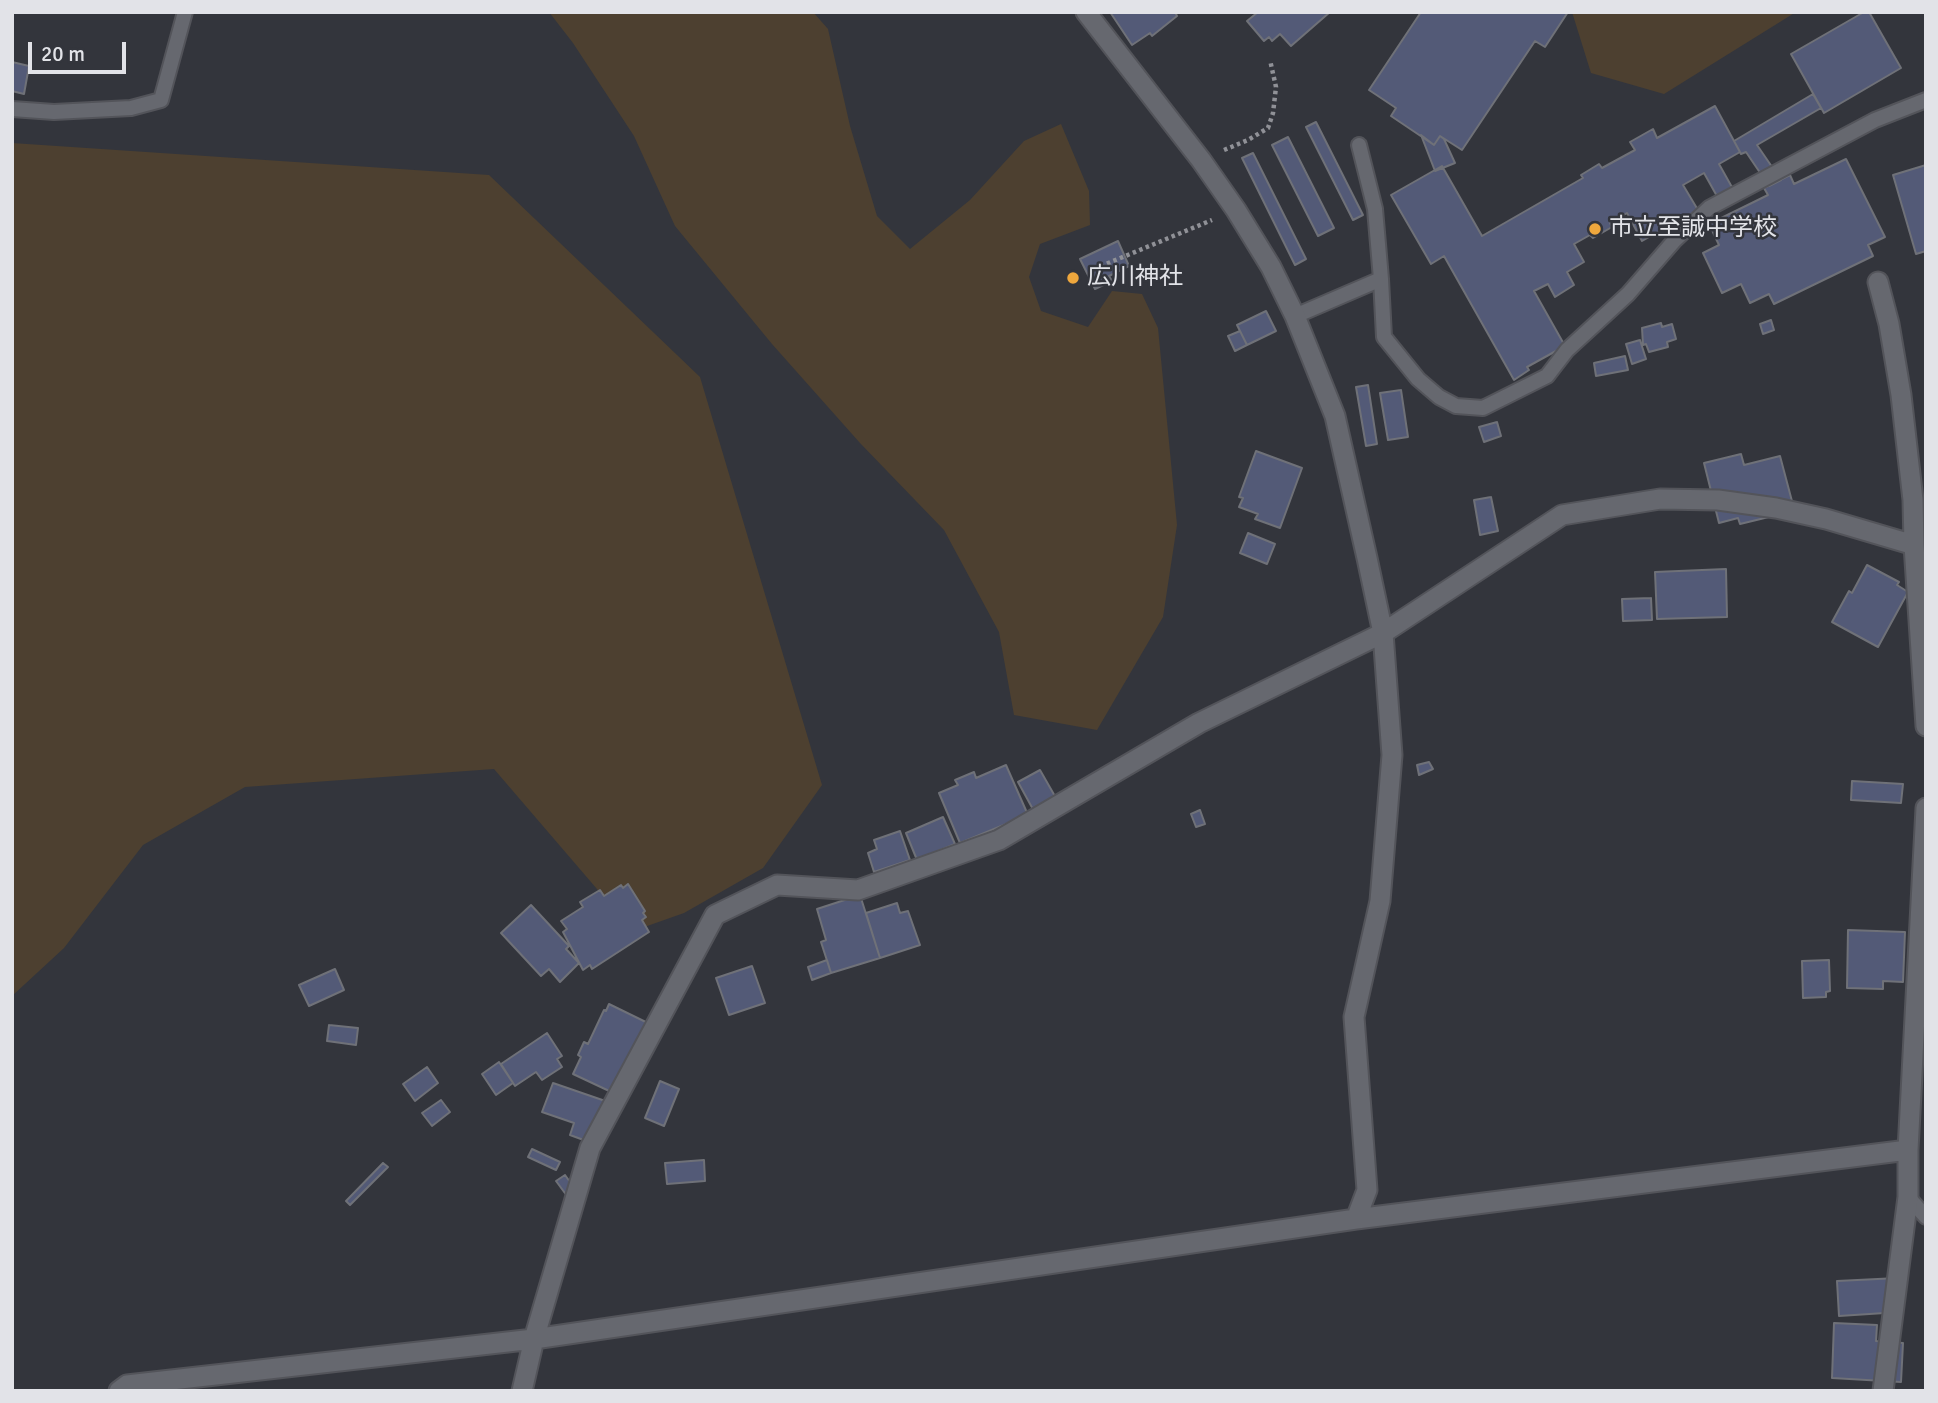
<!DOCTYPE html>
<html>
<head>
<meta charset="utf-8">
<style>
	body { margin:0 }
	#map { position:relative; width:1938px; height:1403px; overflow:hidden; background:#33353c; font-family:Signika,sans-serif }
	canvas { display:block }
	.frame { position:absolute; inset:0; border:14px solid #e2e3e8; pointer-events:none }
	.scale { position:absolute; left:28px; top:42px; width:98px; height:32px; box-sizing:border-box; border:4px solid #e2e3e8; border-top:0; padding-left:9px; font-size:21px; line-height:24px; white-space:nowrap; color:#e2e3e8; -webkit-text-stroke:5px #33353c; paint-order:stroke }
</style>
</head>
<body>
<div id="map">
<canvas width="1938" height="1403"></canvas>
<div class="frame"></div>
<div class="scale">20 m</div>
</div>
<script>
const c = document.querySelector('canvas').getContext('2d');
c.lineJoin = 'round';
function fill(path, color) {
  c.fillStyle = color;
  c.fill(path, 'evenodd');
}
function toPath(rows) {
  const path = new Path2D();
  for (const r of rows) {
    path.moveTo(r[0], r[1]);
    for (let i = 2; i < r.length; i += 2) path.lineTo(r[i], r[i + 1]);
  }
  return path;
}
function stroke(path, color, width, dash) {
  c.strokeStyle = color;
  c.lineWidth = width;
  c.lineCap = dash ? 'butt' : 'round';
  c.setLineDash(dash || []);
  c.stroke(path);
}
function write(font, color, halo, rows, align = 'center') {
  c.font = font + ' Signika,"Noto Sans JP",sans-serif';
  c.lineWidth = 5;
  c.setLineDash([]);
  c.textBaseline = 'middle';
  c.strokeStyle = halo;
  c.fillStyle = color;
  for (const [text, x, y, turn = 0] of rows) {
    c.save();
    c.translate(x, y);
    c.rotate((+turn || 0) * Math.PI / 180);
    c.textAlign = isNaN(turn) ? turn : align;
    if (halo) c.strokeText(text, 0, 0);
    c.fillText(text, 0, 0);
    c.restore();
  }
}
fill(toPath([
	[549,12,813,12,828,29,850,126,877,216,910,249,970,200,1024,141,1061,124,1089,191,1090,225,1040,244,1029,277,1041,311,1088,327,1112,291,1142,294,1158,328,1177,525,1163,617,1097,730,1014,715,999,632,944,530,860,443,772,344,675,226,634,136,573,43],
	[1572,12,1796,12,1664,94,1591,73],
	[12,143,489,175,700,377,822,785,763,868,684,913,633,931,494,769,245,787,143,845,64,948,12,996]
]), '#4d4030');
const building = toPath([
	[1110,12,1175,12,1177,16,1152,36,1150,33,1132,45,1110,12],
	[1258,12,1330,12,1291,46,1280,34,1272,41,1269,37,1264,41,1247,21,1258,12],
	[1421,12,1568,12,1545,47,1535,41,1462,150,1440,136,1434,145,1391,116,1396,108,1369,90,1421,12],
	[1864,12,1869,12,1901,68,1824,113,1791,54,1864,12],
	[12,62,29,66,24,94,12,91,12,62],
	[1813,94,1821,108,1757,145,1781,180,1769,186,1746,152,1741,154,1734,141,1813,94],
	[1715,106,1740,152,1719,164,1733,189,1718,198,1704,173,1683,185,1698,210,1642,241,1627,213,1610,223,1612,227,1593,238,1590,235,1574,244,1584,262,1567,272,1574,285,1555,297,1548,284,1534,291,1565,346,1527,367,1529,370,1514,380,1444,256,1431,264,1391,195,1442,166,1482,236,1583,178,1581,175,1599,164,1602,168,1635,150,1630,142,1653,129,1657,138,1715,106],
	[1316,122,1363,215,1353,220,1306,127,1316,122],
	[1421,135,1434,145,1440,136,1444,139,1455,163,1435,171,1421,135],
	[1288,137,1334,228,1318,236,1272,145,1288,137],
	[1253,153,1306,259,1295,265,1242,158,1253,153],
	[1846,159,1885,237,1868,245,1873,256,1774,304,1769,294,1750,303,1741,284,1722,293,1703,253,1719,245,1709,224,1768,195,1764,188,1790,175,1794,184,1846,159],
	[1926,165,1926,251,1916,254,1893,175,1926,165],
	[1118,241,1129,266,1109,276,1112,281,1095,289,1080,259,1118,241],
	[1266,311,1276,331,1247,345,1237,325,1266,311],
	[1771,320,1774,330,1763,334,1760,324,1771,320],
	[1661,323,1662,327,1672,324,1676,339,1667,342,1668,347,1649,352,1646,344,1643,345,1642,328,1661,323],
	[1240,331,1247,345,1235,351,1228,336,1240,331],
	[1640,340,1646,359,1632,364,1626,344,1640,340],
	[1625,356,1628,370,1596,376,1594,363,1625,356],
	[1368,385,1377,444,1366,446,1356,387,1368,385],
	[1401,390,1408,437,1388,440,1380,393,1401,390],
	[1497,422,1501,436,1484,442,1479,427,1497,422],
	[1256,451,1302,468,1280,528,1255,519,1258,514,1239,507,1243,498,1239,497,1256,451],
	[1741,454,1744,465,1780,456,1793,505,1773,516,1740,524,1738,518,1719,523,1704,463,1741,454],
	[1491,497,1498,531,1480,535,1474,500,1491,497],
	[1248,533,1275,544,1267,564,1240,553,1248,533],
	[1867,565,1899,582,1897,585,1908,592,1878,647,1832,622,1849,591,1852,593,1867,565],
	[1726,569,1727,617,1657,619,1655,572,1726,569],
	[1651,598,1652,620,1623,621,1622,599,1651,598],
	[1429,762,1433,769,1419,775,1417,765,1429,762],
	[1006,765,1028,815,960,843,939,793,958,785,955,780,974,772,976,778,1006,765],
	[1040,770,1056,798,1035,813,1018,782,1040,770],
	[1852,781,1903,784,1901,803,1851,800,1852,781],
	[1200,810,1205,824,1196,827,1191,814,1200,810],
	[943,817,955,844,917,860,906,833,943,817],
	[900,831,910,860,874,872,868,853,877,849,874,840,900,831],
	[628,884,645,911,643,913,646,917,642,920,649,932,592,969,590,965,583,970,563,932,567,929,561,921,583,907,580,902,600,890,604,896,621,885,623,888,628,884],
	[860,895,880,958,831,973,821,942,826,940,817,909,860,895],
	[897,903,900,913,908,911,920,945,880,958,866,913,897,903],
	[531,905,569,946,566,949,579,963,560,982,549,969,541,976,501,933,531,905],
	[1848,930,1905,932,1903,982,1883,981,1883,989,1847,988,1848,930],
	[827,960,831,973,812,980,808,967,827,960],
	[1829,960,1830,991,1826,992,1826,997,1803,998,1802,961,1829,960],
	[752,966,765,1003,729,1015,716,978,752,966],
	[335,969,344,990,309,1006,299,985,335,969],
	[609,1004,656,1027,622,1097,573,1074,581,1057,578,1055,584,1042,588,1044,604,1010,606,1011,609,1004],
	[329,1025,358,1028,356,1045,327,1041,329,1025],
	[547,1033,562,1056,557,1059,562,1067,542,1080,536,1072,515,1086,501,1064,547,1033],
	[499,1062,513,1083,496,1095,482,1074,499,1062],
	[427,1067,438,1083,415,1101,403,1084,427,1067],
	[660,1081,679,1089,664,1126,645,1118,660,1081],
	[553,1083,614,1104,600,1146,570,1135,574,1123,542,1112,553,1083],
	[441,1100,450,1112,432,1126,422,1113,441,1100],
	[532,1149,560,1162,556,1170,528,1157,532,1149],
	[704,1160,705,1181,667,1184,665,1163,704,1160],
	[383,1163,388,1167,350,1205,346,1201,383,1163],
	[565,1175,578,1193,570,1200,556,1181,565,1175],
	[1898,1278,1900,1312,1839,1316,1837,1281,1898,1278],
	[1834,1323,1877,1325,1876,1341,1903,1343,1901,1382,1832,1378,1834,1323]
]);
fill(building, '#535a77');
stroke(building, '#6f7178', 2);
const service = toPath([
	[12,109,54,112,131,108,161,100,185,12],
	[1359,145,1375,209,1381,279],
	[1295,316,1381,279,1384,337,1418,379,1439,397,1456,406,1483,408,1547,376,1567,350,1628,294,1674,241,1709,208,1875,120,1926,100],
	[1908,1197,1926,1217]
]);
const minor = toPath([
	[1086,12,1201,160,1236,210,1271,267,1295,316,1335,416,1367,558,1383,633,1392,755,1380,901,1354,1017,1367,1190,1356,1219],
	[1878,282,1889,324,1901,395,1913,500,1914,545,1926,726],
	[119,1391,127,1385,534,1339,1356,1219,1908,1150],
	[522,1391,534,1339,590,1148,715,915,777,885,858,890,999,840,1199,723,1383,633,1562,515,1660,499,1718,500,1776,508,1826,519,1914,545],
	[1883,1391,1908,1197,1908,1150,1926,808]
]);
stroke(service, '#53545a', 18);
stroke(minor, '#53545a', 23);
stroke(toPath([
	[1224,150,1248,140,1268,128,1273,113,1276,87,1270,60],
	[1094,269,1212,220]
]), '#909197', 4.5, [3.5, 3.5]);
stroke(service, '#66686f', 14);
stroke(minor, '#66686f', 19);
for (const [x, y, r, color] of [
	[1595,229,7,"#eea73d"],
	[1073,278,7,"#eea73d"]
]) {
  const dot = new Path2D();
  dot.arc(x, y, r, 0, 2 * Math.PI);
  c.fillStyle = color;
  c.fill(dot);
  stroke(dot, '#33353c', 2.5);
}
write('24px', '#e2e3e8', '#33353c', [
	["市立至誠中学校",1609,229],
	["広川神社",1087,278]
], 'left');
</script>
</body>
</html>
